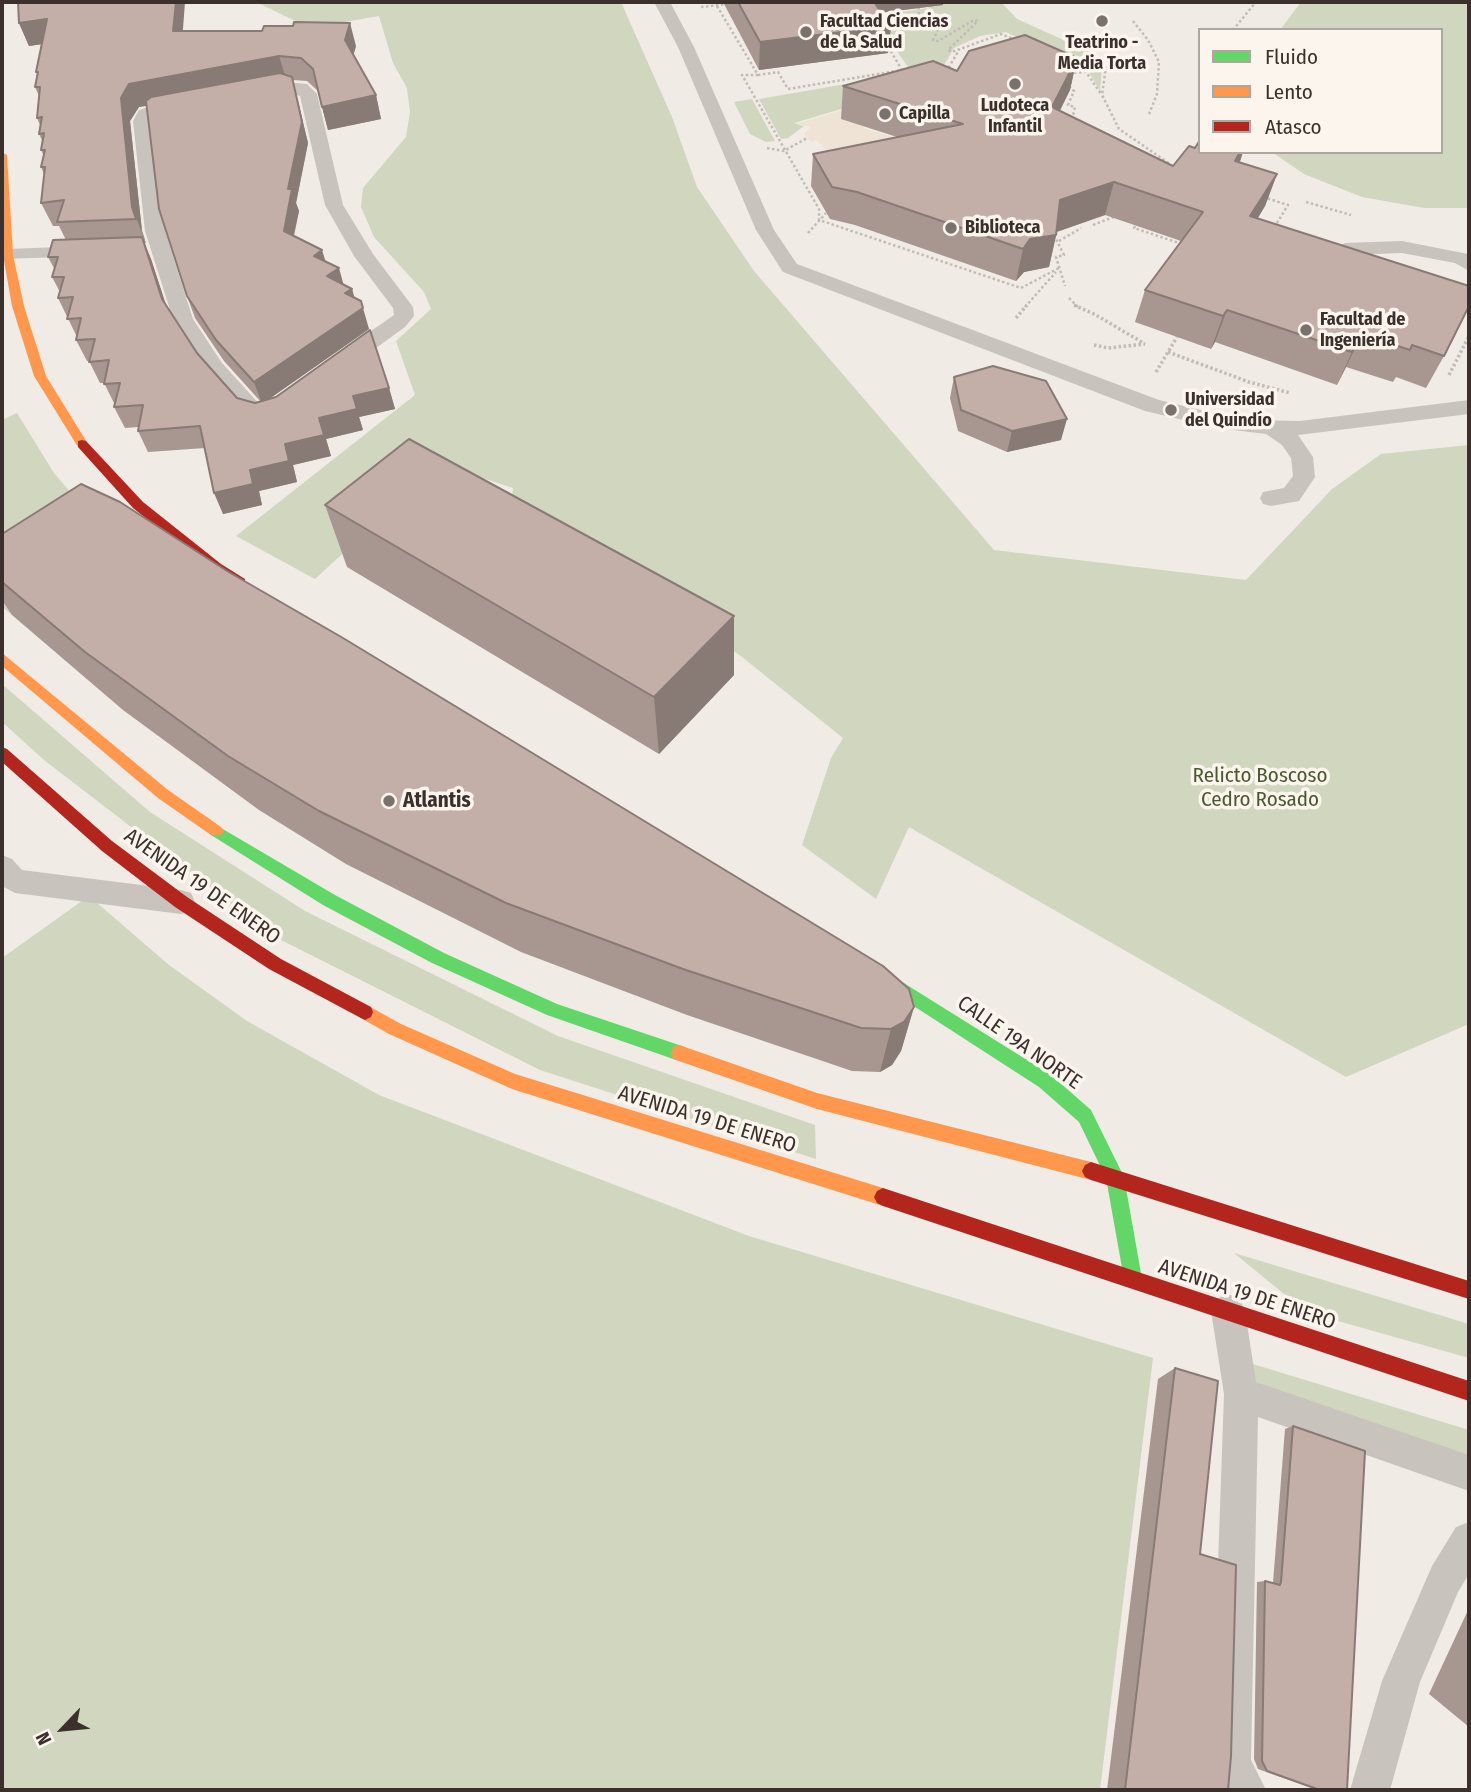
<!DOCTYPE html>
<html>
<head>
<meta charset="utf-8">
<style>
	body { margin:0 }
	#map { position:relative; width:1471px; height:1792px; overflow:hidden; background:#f0ebe5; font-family:"Fira Sans Condensed",sans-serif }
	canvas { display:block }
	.frame { position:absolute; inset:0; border:4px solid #3b302b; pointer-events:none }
	.legend { position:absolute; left:1198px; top:28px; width:245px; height:126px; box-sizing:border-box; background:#fbf5ee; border:2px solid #aea6a0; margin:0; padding:9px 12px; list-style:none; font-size:21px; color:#3b302b }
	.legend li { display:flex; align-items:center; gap:14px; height:35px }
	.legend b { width:35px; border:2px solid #aea6a0 }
	.north { position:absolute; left:28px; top:1694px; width:70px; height:70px; -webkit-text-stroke:5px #fbf5ee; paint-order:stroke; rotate:244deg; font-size:19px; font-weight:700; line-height:28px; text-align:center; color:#3b302b }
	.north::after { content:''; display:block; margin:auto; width:24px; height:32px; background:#3b302b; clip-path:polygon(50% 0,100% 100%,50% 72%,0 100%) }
</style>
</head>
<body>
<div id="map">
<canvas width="1471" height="1792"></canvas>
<div class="frame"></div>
<ul class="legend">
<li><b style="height:9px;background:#63d668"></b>Fluido</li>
<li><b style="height:9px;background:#ff974d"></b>Lento</li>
<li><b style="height:9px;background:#b3261e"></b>Atasco</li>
</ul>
<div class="north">N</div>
</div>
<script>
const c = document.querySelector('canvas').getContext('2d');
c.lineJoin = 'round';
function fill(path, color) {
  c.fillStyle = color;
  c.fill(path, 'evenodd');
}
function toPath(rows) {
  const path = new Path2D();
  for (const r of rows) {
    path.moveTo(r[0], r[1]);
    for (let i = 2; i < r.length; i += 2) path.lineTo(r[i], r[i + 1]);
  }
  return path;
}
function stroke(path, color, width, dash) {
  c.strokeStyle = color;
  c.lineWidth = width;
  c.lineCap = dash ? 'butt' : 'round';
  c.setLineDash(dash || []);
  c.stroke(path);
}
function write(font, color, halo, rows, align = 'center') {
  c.font = font + ' "Fira Sans Condensed",sans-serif';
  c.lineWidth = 7;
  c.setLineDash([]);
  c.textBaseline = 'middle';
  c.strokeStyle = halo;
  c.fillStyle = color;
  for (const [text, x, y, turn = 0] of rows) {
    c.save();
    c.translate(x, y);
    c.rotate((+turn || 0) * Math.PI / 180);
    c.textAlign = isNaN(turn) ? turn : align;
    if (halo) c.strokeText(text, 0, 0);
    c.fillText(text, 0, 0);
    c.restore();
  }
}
fill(toPath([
	[256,2,621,2,672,117,697,187,754,271,994,550,1246,580,1332,489,1381,454,1469,445,1469,1024,1346,1077,909,827,876,899,802,845,831,758,843,738,742,657,578,538,511,504,513,488,440,464,315,579,236,536,415,395,396,341,431,309,424,292,374,237,361,207,363,188,406,137,410,112,407,88,393,63,379,16,310,28],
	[925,2,1001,2,1017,19,1088,51,1102,66,1100,91,1087,69,1060,72,1055,55,1006,32,980,36,954,48,940,72,912,73,873,16,929,8],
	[1301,2,1469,2,1469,208,1424,208,1362,197,1304,174,1272,152,1441,152,1441,30,1280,30],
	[898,75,875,99,794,123,804,126,788,138,781,139,759,99],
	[752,99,775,141,766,142,750,134,734,102],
	[17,413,54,473,116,546,12,615,2,607,2,420],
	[2,684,150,812,305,911,558,1036,815,1125,816,1159,540,1070,273,936,44,760,2,722],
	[89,896,169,965,247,1021,379,1095,749,1236,1153,1358,1100,1790,2,1790,2,958],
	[1234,1253,1469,1324,1469,1358,1306,1312],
	[1243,1361,1469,1430,1469,1457,1252,1388]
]), '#d1d6bf');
fill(toPath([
	[877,100,862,126,865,129,898,138,830,154,817,140,811,142,804,134,811,127,796,124]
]), '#eee3d5');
stroke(toPath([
	[919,2,918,26,923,27,945,15,933,40,938,41,974,20,978,21,948,50,952,52,1001,34,1016,40],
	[717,6,758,75,742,75,819,209,819,220,1021,288,1059,268],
	[701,7,728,4],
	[1133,21,1148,40,1159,62,1157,94,1149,114],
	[1233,30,1256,2],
	[1106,66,1102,95,1119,129,1170,164,1168,168],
	[946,72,959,50],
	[1069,73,1086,72,1101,94],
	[758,75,778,72,788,89,902,70,887,45],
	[1069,86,1074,91,1068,105,1075,107,1072,120],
	[767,148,784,151,807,138],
	[1263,197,1288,205,1274,228],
	[1306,202,1351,215],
	[1138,222,1134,228,1185,245],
	[1093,225,1116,216],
	[808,233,826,213],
	[1054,235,1064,255,1056,257,1065,286],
	[1059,241,1081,228],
	[1069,298,1078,307],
	[1025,307,1056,272]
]), '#c2bbb6', 2.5, [2.5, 2.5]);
stroke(toPath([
	[1074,305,1096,315,1145,344],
	[1016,318,1027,305],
	[1094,345,1108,348,1145,344],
	[1168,352,1249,382,1290,393],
	[1156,372,1177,337],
	[1449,375,1469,336]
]), '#c2bbb6', 3.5, [2.5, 2.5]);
fill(toPath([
	[654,2,670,2,694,47,774,230,797,264,1159,400,1217,414,1250,420,1300,421,1469,400,1469,414,1298,435,1313,457,1315,477,1299,501,1271,506,1263,504,1260,498,1263,492,1284,488,1293,476,1291,458,1282,445,1266,434,1217,428,1145,411,783,272,756,230,678,47,654,2],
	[286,82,307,84,317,94,343,205,373,254,413,307,414,316,405,327,282,416,262,422,246,417,208,373,173,319,145,231,133,121,139,110,149,107,286,82],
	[286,92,300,96,325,205,354,256,393,308,394,315,262,407,222,363,193,319,165,231,151,121,158,116,286,92],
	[1402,241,1468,254,1469,271,1455,263,1402,253,1345,255,1335,249,1345,243,1402,241],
	[86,246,93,248,96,252,93,256,2,259,2,251,8,249,86,246],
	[2,855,12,859,22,870,181,890,191,893,195,902,191,911,181,914,15,893,2,886,2,855],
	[1228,1294,1240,1299,1245,1311,1256,1382,1469,1455,1469,1491,1258,1417,1251,1760,1266,1790,1224,1790,1211,1764,1224,1394,1211,1311,1216,1299,1228,1294],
	[1469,1522,1469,1574,1458,1592,1420,1682,1390,1790,1350,1790,1382,1681,1432,1566,1456,1527,1469,1522]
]), '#c9c3be');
fill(toPath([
	[216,825,335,895,444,953,557,1004,685,1047,687,1053,685,1059,679,1061,547,1015,432,963,323,905,211,835,208,831,211,827,216,825],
	[867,960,1051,1075,1091,1110,1124,1177,1142,1279,1140,1286,1133,1288,1126,1286,1124,1279,1106,1178,1079,1122,1039,1087,861,972,859,967,861,962,867,960]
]), '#63d668');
fill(toPath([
	[2,152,7,155,13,255,24,306,46,376,88,444,86,447,78,447,34,376,12,306,3,255,2,152],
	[2,653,168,790,221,827,224,831,221,835,211,835,158,798,2,666,2,653],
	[365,1004,401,1024,515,1074,883,1188,889,1191,892,1197,889,1203,883,1206,512,1089,389,1034,359,1017,357,1012,359,1007,365,1004],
	[679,1045,817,1093,1091,1162,1097,1165,1100,1171,1097,1177,1091,1180,817,1109,673,1059,671,1053,673,1047,679,1045]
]), '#ff974d');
fill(toPath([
	[82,440,86,441,143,502,221,564,245,579,245,585,235,585,211,570,133,508,78,447,78,441,82,440],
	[2,747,7,749,112,841,187,897,281,959,371,1007,373,1012,371,1017,365,1020,359,1017,269,969,175,907,102,851,2,762,2,747],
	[1091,1162,1469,1281,1469,1299,1091,1180,1085,1177,1082,1171,1085,1165,1091,1162],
	[883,1188,1469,1381,1469,1401,883,1206,877,1203,874,1197,877,1191,883,1188]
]), '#b3261e');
fill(toPath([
	[723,2,943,2,943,5,881,13,891,26,888,53,759,70],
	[19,23,183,31,356,46,353,55,376,95,381,119,328,130,318,91,307,81,293,80,308,143,296,203,299,211,294,236,326,262,343,285,352,289,354,298,369,329,269,399,389,388,395,409,359,417,363,430,326,439,331,456,293,465,297,482,259,491,262,505,223,514,205,448,148,452,138,431,138,427,125,428,114,407,115,405,104,383,100,383,89,361,87,361,76,340,77,337,58,298,60,292,52,277,55,270,48,257,66,240,59,226,53,226,41,203,44,174,41,167,44,156,41,150,43,142,39,134,40,125,37,118,39,96,35,87,37,75,36,72,42,44,29,46],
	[146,106,187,296,195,318,224,361,261,402,255,403,237,398,197,353,166,306,151,259,144,243,146,243,142,231,130,121,139,107],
	[1077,58,1070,90,1060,111,1173,166,1200,152,1243,152,1240,162,1277,174,1265,206,1258,218,1444,356,1426,388,1396,377,1393,382,1346,367,1337,385,1215,342,1211,349,1135,322,1145,290,1181,241,1105,215,1057,232,1049,267,1024,272,1016,281,855,225,830,219,811,186,813,154,897,137,841,119,843,86,957,71],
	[954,377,1061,440,1007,452,958,431,950,398],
	[325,505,734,675,659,754,347,567],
	[2,534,227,571,914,1007,901,1051,892,1065,880,1072,852,1071,687,1015,521,952,346,864,259,810,123,710,12,615,2,600],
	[1175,1368,1200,1554,1228,1790,1107,1790,1158,1379],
	[1293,1426,1347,1790,1317,1790,1258,1769,1254,1759,1257,1582,1265,1581,1273,1583,1285,1429],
	[1469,1608,1469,1727,1429,1694]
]), '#a89690');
fill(toPath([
	[176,2,185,2,181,55,173,31],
	[862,2,943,2,943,5,861,15],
	[47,19,57,42,29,46,19,23],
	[350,23,356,46,351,64,345,40],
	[891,26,888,53,759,70,760,42],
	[279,56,286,79,139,107,130,121,142,231,146,243,132,207,121,98,129,84],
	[1077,58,1070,90,1045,139,1052,107],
	[292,77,308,143,296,203,299,211,290,252,284,231,288,189],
	[376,95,381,119,328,130,322,107],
	[1240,152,1243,152,1236,172,1235,161],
	[1277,174,1265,206,1239,248,1250,216],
	[1114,182,1105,215,1053,233,1060,200],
	[1056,235,1049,267,1024,272,1016,281,1023,249,1030,239],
	[142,237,151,259,171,320,162,299],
	[322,250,329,272,314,256],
	[339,268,345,290,327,276],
	[352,289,358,310,345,293],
	[363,308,369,329,262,404,254,382],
	[1227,310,1215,342,1211,349,1223,316],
	[1362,334,1346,367,1337,385,1352,352],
	[389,388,395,409,359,417,363,430,326,439,331,456,293,465,297,482,259,491,262,505,223,514,214,493,250,470,319,418,353,396],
	[1067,419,1061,440,1007,452,1012,431],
	[734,616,734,675,659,754,654,697],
	[914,1007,901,1051,892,1065,880,1072,891,1029]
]), '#887a75');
const building = toPath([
	[18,2,176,2,173,31,262,31,264,26,293,26,294,22,350,23,345,40,376,95,322,107,313,69,301,58,279,56,129,84,121,98,132,207,136,219,57,222,64,200,41,203,45,167,41,167,45,150,41,150,44,133,39,134,42,117,37,118,40,87,35,87,38,72,36,72,47,19,19,23,18,2],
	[738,2,874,2,891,26,760,42,738,2],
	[1025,35,1077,58,1052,107,1173,166,1189,146,1195,148,1200,140,1200,152,1240,152,1235,161,1277,174,1250,216,1469,286,1469,306,1444,356,1412,345,1410,350,1362,334,1352,352,1227,310,1223,316,1145,290,1203,212,1114,182,1060,200,1056,235,1030,239,1023,249,857,192,832,187,813,154,963,124,843,86,933,61,957,71,969,51,1025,35],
	[280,73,292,77,302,122,288,189,292,189,284,231,322,250,314,256,339,268,327,276,352,289,345,293,361,301,363,308,254,382,216,340,187,296,159,209,146,101,151,97,280,73],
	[142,237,162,299,197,353,237,398,255,403,276,397,370,330,389,388,353,396,357,409,319,418,324,435,285,444,289,461,250,470,253,484,214,493,200,426,138,431,143,405,114,407,120,383,104,384,109,360,89,362,95,339,76,340,81,318,67,319,73,297,58,298,64,277,52,277,58,257,48,257,53,240,142,237],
	[993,366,1046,381,1067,419,1012,431,961,410,954,377,993,366],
	[409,439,734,616,654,697,325,505,409,439],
	[81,484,120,502,227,571,343,638,883,966,909,989,914,1007,904,1022,891,1029,861,1028,683,969,506,903,319,811,228,756,85,652,2,582,2,534,81,484],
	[1175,1368,1218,1381,1200,1554,1236,1565,1231,1756,1228,1790,1125,1790,1175,1368],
	[1293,1426,1365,1451,1347,1790,1320,1790,1267,1771,1262,1761,1265,1581,1280,1585,1281,1582,1293,1426]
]);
fill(building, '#c3afa7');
stroke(building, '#887a75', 2);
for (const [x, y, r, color] of [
	[1102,21,7,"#7a716c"],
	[806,32,7,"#7a716c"],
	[1015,84,7,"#7a716c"],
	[885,114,7,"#7a716c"],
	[951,228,7,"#7a716c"],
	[1306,330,7,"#7a716c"],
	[1171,410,7,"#7a716c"],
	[389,801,7,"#7a716c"]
]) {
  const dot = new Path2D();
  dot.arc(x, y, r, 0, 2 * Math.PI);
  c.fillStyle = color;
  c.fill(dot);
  stroke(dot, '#fbf5ee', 2.5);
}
write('bold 18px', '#3b302b', '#fbf5ee', [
	["Facultad Ciencias",820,22],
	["de la Salud",820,43],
	["Teatrino -",1102,43,"center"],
	["Media Torta",1102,64,"center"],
	["Ludoteca",1015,106,"center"],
	["Infantil",1015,127,"center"],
	["Capilla",899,114],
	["Biblioteca",965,228],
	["Facultad de",1320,320],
	["Ingeniería",1320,341],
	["Universidad",1185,400],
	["del Quindío",1185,421]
], 'left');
write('21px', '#4a5a2e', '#fbf5ee', [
	["Relicto Boscoso",1260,776],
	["Cedro Rosado",1260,800]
]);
write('bold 21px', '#3b302b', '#fbf5ee', [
	["Atlantis",403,801]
], 'left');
write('21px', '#3b302b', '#fbf5ee', [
	["AVENIDA 19 DE ENERO",202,887,35],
	["CALLE 19A NORTE",1019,1043,35],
	["AVENIDA 19 DE ENERO",707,1120,17],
	["AVENIDA 19 DE ENERO",1247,1295,18]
]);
</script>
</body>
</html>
